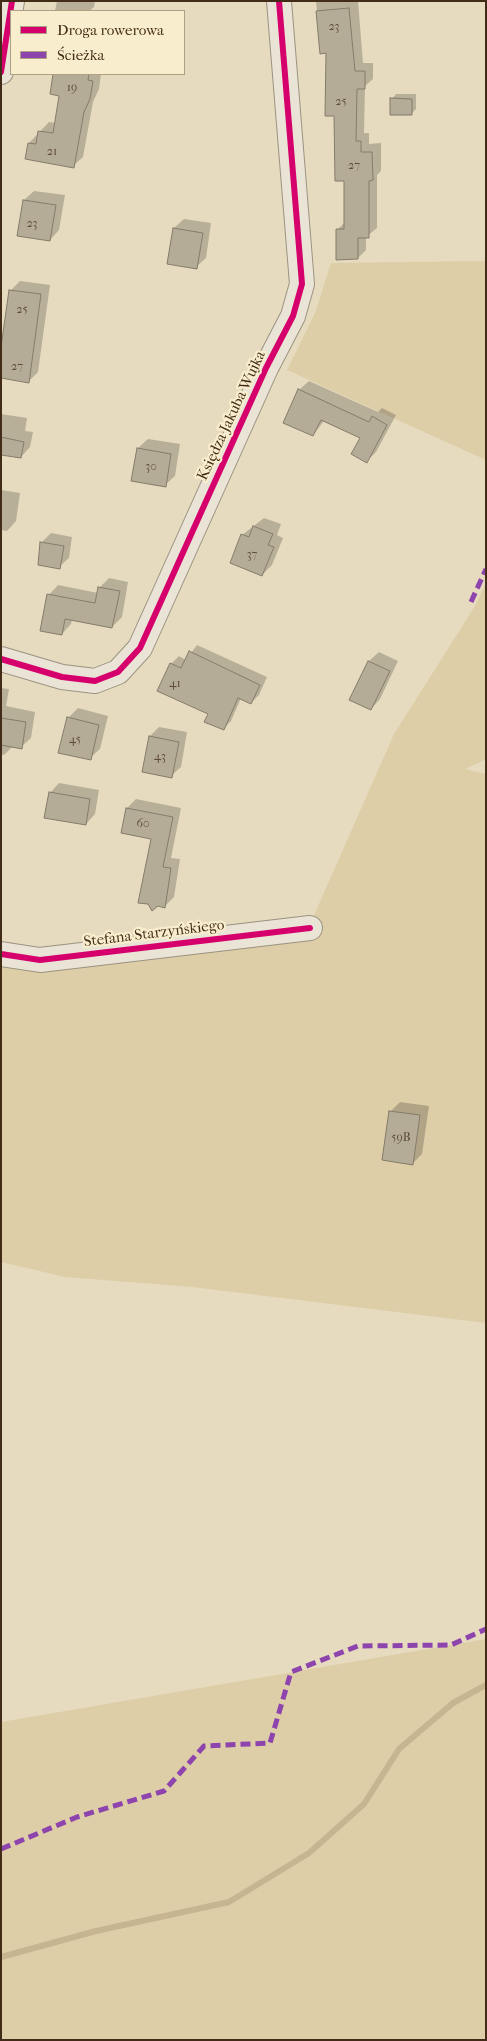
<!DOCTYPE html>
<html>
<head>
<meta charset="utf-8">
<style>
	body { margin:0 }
	#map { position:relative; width:487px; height:2041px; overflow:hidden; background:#e6dbbf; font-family:"IM FELL French Canon",serif }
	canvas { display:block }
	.frame { position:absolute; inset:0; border:2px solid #422c17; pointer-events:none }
	.legend { position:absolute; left:10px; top:10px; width:175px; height:65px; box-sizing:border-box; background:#f8edcc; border:1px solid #afa084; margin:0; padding:6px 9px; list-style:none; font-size:15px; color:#422c17 }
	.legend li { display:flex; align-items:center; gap:10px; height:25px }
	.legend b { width:25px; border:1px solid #afa084 }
</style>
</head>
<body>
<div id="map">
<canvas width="487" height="2041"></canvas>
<div class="frame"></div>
<ul class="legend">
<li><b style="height:6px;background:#d6006c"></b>Droga rowerowa</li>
<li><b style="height:6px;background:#8e44ad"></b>Ścieżka</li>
</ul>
</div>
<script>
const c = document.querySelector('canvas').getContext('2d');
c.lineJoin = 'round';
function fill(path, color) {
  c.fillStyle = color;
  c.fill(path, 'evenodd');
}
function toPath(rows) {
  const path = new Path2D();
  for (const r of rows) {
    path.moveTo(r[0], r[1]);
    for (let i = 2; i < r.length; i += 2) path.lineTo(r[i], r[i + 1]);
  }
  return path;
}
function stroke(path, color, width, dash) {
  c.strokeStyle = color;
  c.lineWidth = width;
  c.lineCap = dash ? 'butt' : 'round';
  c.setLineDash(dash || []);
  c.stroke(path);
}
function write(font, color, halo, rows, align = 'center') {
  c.font = font + ' "IM FELL French Canon",serif';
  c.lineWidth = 4.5;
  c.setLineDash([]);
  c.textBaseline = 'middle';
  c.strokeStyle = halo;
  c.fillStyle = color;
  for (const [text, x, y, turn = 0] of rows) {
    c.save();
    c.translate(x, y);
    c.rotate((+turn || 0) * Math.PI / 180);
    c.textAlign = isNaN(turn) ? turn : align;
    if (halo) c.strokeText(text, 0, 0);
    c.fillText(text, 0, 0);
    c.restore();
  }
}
fill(toPath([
	[486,261,486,460,287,370,315,313,331,263],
	[486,583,486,759,465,769,486,774,486,1323,192,1287,65,1277,1,1262,1,960,311,922,394,734,475,606],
	[486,1639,486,2040,1,2040,1,1722]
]), '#decea8');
fill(toPath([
	[57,1,95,1,94,7,89,11,55,11],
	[316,1,358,1,363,63,373,63,373,79,365,86,364,133,369,133,369,144,381,143,381,171,377,175,377,228,366,237,366,250,358,258,338,229,345,222,345,180,327,52,321,53],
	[55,74,101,74,99,89,93,102,83,157,73,166,29,143,49,122,56,123,61,95,51,93],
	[396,94,416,94,416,109,411,114,392,99],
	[34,191,65,195,59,230,50,240,24,200],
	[184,219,211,223,206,258,196,267,174,228],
	[20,281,50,285,38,372,29,381,1,350,11,290],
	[309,381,378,412,382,408,396,415,376,452,367,461,362,437,324,421,313,435,299,390],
	[1,414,27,418,25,431,33,432,30,447,21,457,1,454],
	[148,439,180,444,175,476,165,485,138,448],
	[1,490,20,493,16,521,7,531,1,530],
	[264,518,281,524,277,535,283,538,272,565,262,575,242,535],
	[51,533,72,537,69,558,59,567,41,543],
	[109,578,128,582,122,617,112,627,72,619,71,624,62,634,49,595,58,585,98,593,99,588],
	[197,645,267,677,259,695,251,703,241,698,231,721,223,729,171,664,179,656,186,660],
	[379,652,398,661,380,699,371,709,351,700,369,661],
	[1,688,9,689,6,706,35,712,31,738,21,747,13,746,4,755,1,754],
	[78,708,108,716,100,749,90,758,68,718],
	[159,727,187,732,181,767,171,776,150,736],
	[59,783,99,790,95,814,86,824,50,793],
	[136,799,181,808,171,858,180,859,174,897,165,906,152,838,127,808],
	[400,1102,429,1106,422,1154,413,1163,391,1111]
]), '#0003');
stroke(toPath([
	[1,1957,96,1931,229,1902,309,1853,364,1804,399,1749,453,1703,486,1685]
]), '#c6b590', 6);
const building = toPath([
	[349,8,355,71,365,71,365,89,357,89,356,141,361,141,361,152,372,152,373,180,369,181,369,238,358,238,358,259,336,260,336,229,344,229,344,181,335,181,334,116,325,116,326,53,320,54,316,11,349,8],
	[53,74,89,74,88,80,93,81,90,99,84,112,74,168,25,159,28,143,36,144,38,131,53,133,59,96,50,94,53,74],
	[390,98,412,99,412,115,390,115,390,98],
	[23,200,56,205,50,241,17,236,23,200],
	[173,228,203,233,197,269,167,264,173,228],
	[9,290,41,294,29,383,1,378,1,347,9,290],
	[298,389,369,422,372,416,387,425,367,463,351,454,360,438,321,420,313,436,283,423,298,389],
	[1,437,24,442,21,458,1,455,1,437],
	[137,448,171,454,166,487,131,481,137,448],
	[253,526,273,534,268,545,274,547,262,576,230,563,241,534,249,537,253,526],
	[40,542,64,546,60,569,38,565,40,542],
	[98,587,120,591,112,628,65,619,62,635,40,631,47,594,95,603,98,587],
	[189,651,260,685,251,704,238,698,224,730,204,722,208,714,157,691,170,663,181,668,189,651],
	[368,661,390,671,371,710,349,700,368,661],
	[67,717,99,725,91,760,58,753,67,717],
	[1,718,26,722,22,749,1,745,1,718],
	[149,736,179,742,172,778,142,772,149,736],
	[49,792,90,799,86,825,44,818,49,792],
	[126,808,173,817,163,867,171,868,165,908,158,906,152,911,148,904,138,903,151,839,121,833,126,808],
	[389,1111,420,1115,413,1165,382,1160,389,1111]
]);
fill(building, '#b5ac98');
stroke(building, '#847b6a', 1);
const minor = toPath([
	[1,72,12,1],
	[1,659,62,677,95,681,118,672,140,648,266,368,293,316,302,284,279,1],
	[1,954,40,960,310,928]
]);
stroke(minor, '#9c9280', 26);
stroke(minor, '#e9e4d6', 24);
stroke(toPath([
	[471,602,486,569],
	[1,1849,77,1817,164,1791,204,1746,270,1743,291,1672,358,1646,451,1645,486,1629]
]), '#8e44ad', 5, [10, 5]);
stroke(toPath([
	[1,72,12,1],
	[1,659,62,677,95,681,118,672,140,648,266,368,293,316,302,284,279,1],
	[1,954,40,960,310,928]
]), '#d6006c', 6);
write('12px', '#5f4c37', null, [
	["23",334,27],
	["19",72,88],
	["25",341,102],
	["21",52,152],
	["27",354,166],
	["23",32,224],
	["25",22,310],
	["27",17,367],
	["30",151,467],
	["37",252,555],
	["41",175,684],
	["45",75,740],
	["43",160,757],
	["60",143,824],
	["59B",401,1138]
]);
write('15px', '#422c17', '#f8edcc', [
	["Księdza Jakuba Wujka",232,416,-65],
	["Stefana Starzyńskiego",154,934,-7]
]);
</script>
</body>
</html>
